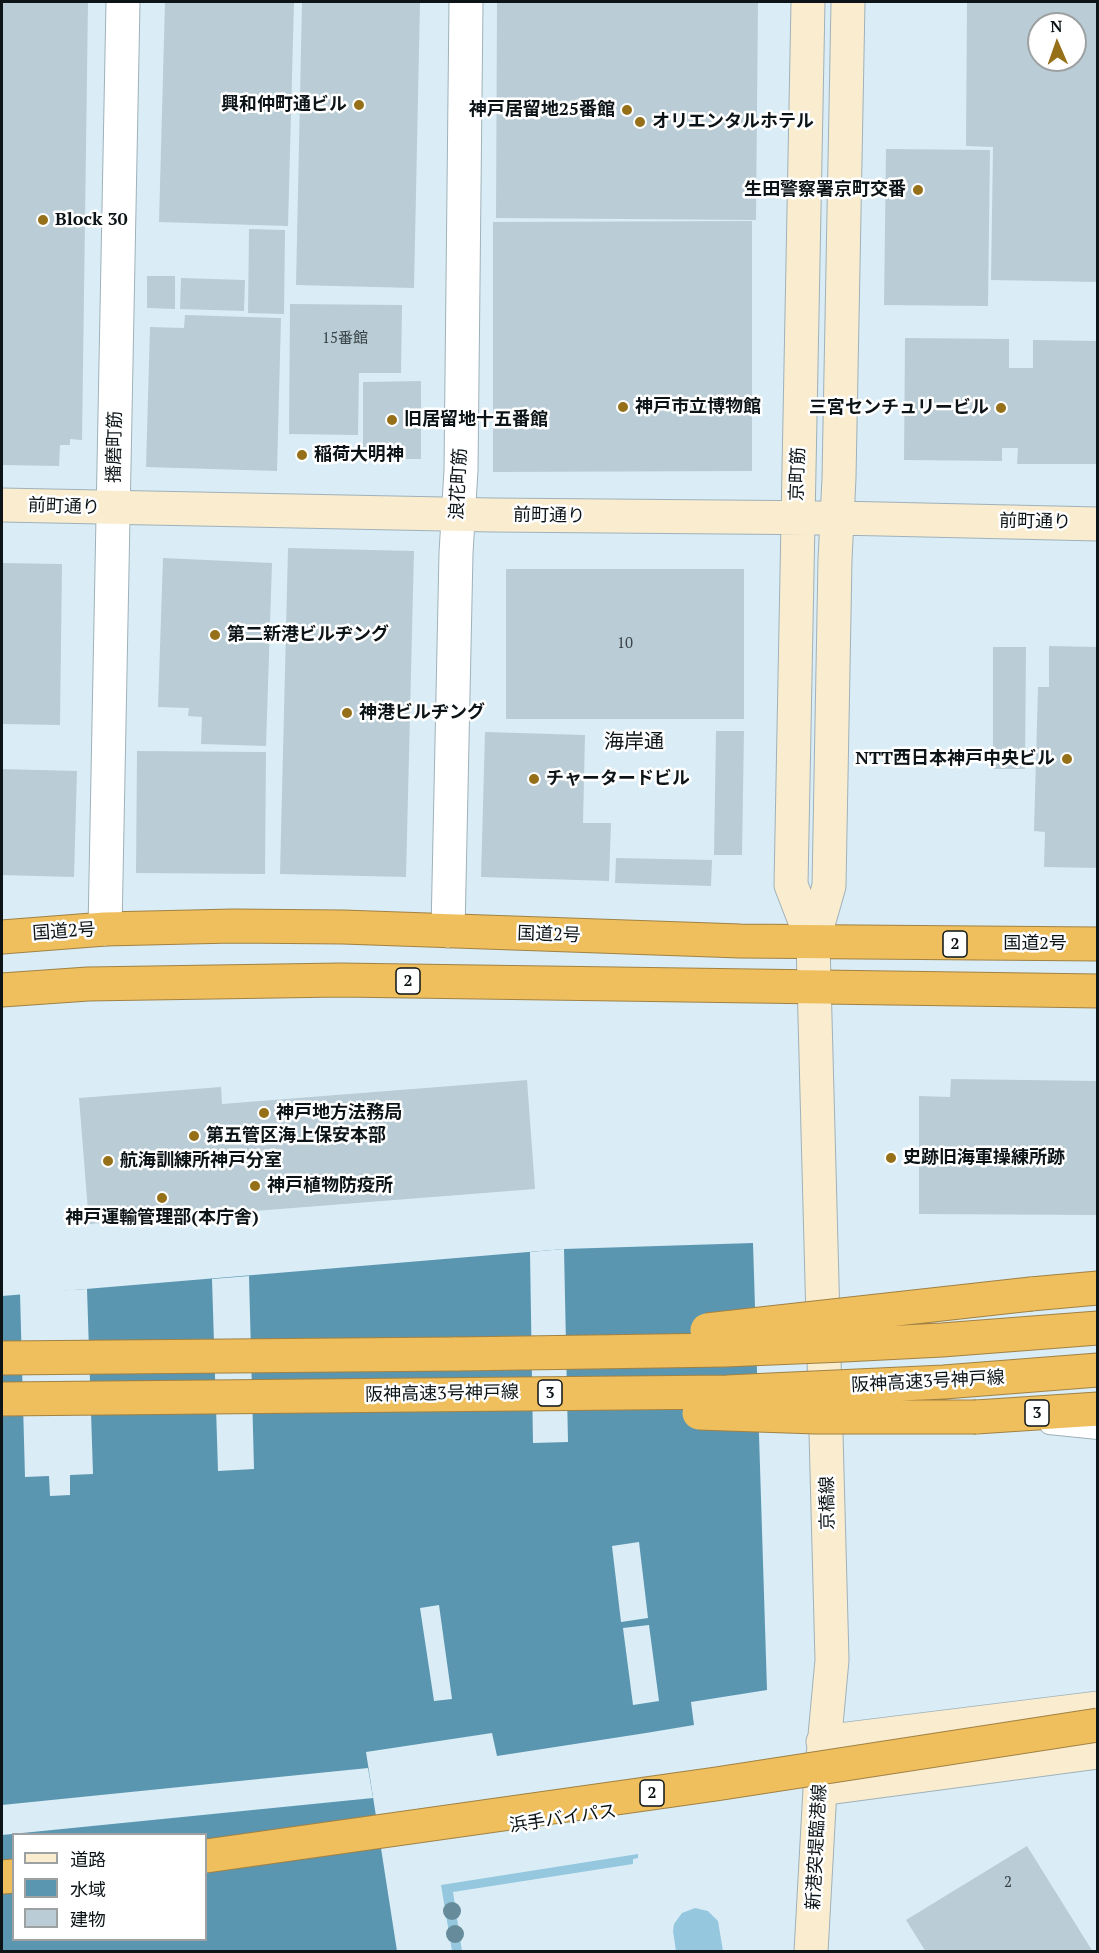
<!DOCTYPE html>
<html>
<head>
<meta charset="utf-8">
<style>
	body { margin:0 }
	#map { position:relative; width:1099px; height:1953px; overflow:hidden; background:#daedf6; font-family:"PT Serif","Noto Sans JP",serif }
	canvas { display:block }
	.frame { position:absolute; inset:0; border:3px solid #0d1417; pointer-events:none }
	.legend { position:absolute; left:12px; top:1833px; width:195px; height:108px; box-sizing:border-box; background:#fff; border:2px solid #9ea1a2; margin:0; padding:8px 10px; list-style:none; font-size:18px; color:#0d1417 }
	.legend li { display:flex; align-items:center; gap:12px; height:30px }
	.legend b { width:30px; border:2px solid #9ea1a2 }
	.north { position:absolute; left:1027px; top:12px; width:60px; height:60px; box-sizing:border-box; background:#fff; border:2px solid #9ea1a2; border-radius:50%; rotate:358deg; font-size:16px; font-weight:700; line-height:24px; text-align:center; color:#0d1417 }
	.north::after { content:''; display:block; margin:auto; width:21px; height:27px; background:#967019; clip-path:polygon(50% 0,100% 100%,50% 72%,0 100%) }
</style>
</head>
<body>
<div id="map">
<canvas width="1099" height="1953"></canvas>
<div class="frame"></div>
<ul class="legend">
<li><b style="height:8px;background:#faecce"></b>道路</li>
<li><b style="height:16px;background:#5b96b1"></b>水域</li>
<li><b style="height:16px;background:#bacdd6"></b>建物</li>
</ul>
<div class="north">N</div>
</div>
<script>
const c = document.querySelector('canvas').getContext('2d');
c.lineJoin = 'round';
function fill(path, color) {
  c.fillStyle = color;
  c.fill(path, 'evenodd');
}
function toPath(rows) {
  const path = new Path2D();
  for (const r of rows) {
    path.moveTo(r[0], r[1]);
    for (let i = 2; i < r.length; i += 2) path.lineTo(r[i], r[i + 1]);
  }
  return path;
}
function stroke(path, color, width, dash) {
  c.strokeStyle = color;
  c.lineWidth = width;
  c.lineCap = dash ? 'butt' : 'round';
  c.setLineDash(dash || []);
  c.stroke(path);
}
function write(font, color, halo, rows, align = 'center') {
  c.font = font + ' "PT Serif","Noto Sans JP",serif';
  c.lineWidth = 5;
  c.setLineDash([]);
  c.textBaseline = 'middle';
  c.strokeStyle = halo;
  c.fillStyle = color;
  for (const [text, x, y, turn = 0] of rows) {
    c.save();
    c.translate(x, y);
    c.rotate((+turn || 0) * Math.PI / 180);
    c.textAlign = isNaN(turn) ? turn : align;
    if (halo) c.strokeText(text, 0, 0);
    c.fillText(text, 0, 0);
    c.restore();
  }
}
fill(toPath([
	[638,1854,638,1858,633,1859,633,1864,453,1892,462,1951,452,1951,441,1885],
	[695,1908,708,1911,718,1921,723,1951,676,1951,673,1931,674,1924,682,1913]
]), '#95c7de');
fill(toPath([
	[753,1243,767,1690,691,1702,694,1725,646,1733,497,1756,492,1733,366,1752,397,1951,2,1951,2,1296,564,1249],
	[14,1834,206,1834,206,1940,14,1940]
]), '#5b96b1');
fill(toPath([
	[564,1249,568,1442,533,1443,530,1252],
	[249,1276,254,1469,218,1471,212,1279],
	[87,1289,93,1474,70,1475,70,1495,50,1496,49,1476,25,1477,20,1293],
	[639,1542,648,1618,621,1622,612,1546],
	[439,1605,452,1699,434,1701,420,1608],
	[649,1625,659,1701,633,1705,623,1628],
	[368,1768,373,1798,2,1835,2,1805]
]), '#daedf6');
fill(toPath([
	[2,2,88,2,82,440,70,439,70,445,60,445,59,466,2,465],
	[165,2,294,2,288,226,159,222],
	[302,2,420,2,414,288,296,285],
	[497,2,758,2,756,220,496,218],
	[967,2,1098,2,1098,282,991,280,993,147,966,146],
	[1039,24,1075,24,1075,60,1039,60],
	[886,149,990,150,988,306,884,305],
	[752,221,752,471,493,472,493,222],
	[249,229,285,230,284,314,248,313],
	[147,276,175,276,175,309,147,308],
	[181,278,245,280,244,311,180,309],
	[290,304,402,305,401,373,359,373,358,435,289,434],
	[185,315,281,318,277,471,146,467,150,327,184,328],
	[905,338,1009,339,1009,368,1033,368,1033,340,1098,341,1098,464,1017,464,1018,448,1002,448,1002,461,904,460],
	[421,381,421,459,363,459,363,382],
	[288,548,414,551,406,877,280,874],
	[163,558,272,563,266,746,201,744,202,717,188,716,189,708,158,707],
	[2,563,62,564,60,725,2,724],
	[506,569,744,569,744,719,506,719],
	[1049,646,1098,647,1098,868,1044,867,1045,832,1034,831,1038,687,1049,687],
	[993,647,1026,647,1025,769,993,769],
	[716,731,744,731,742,855,714,855],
	[485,732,585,735,583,823,611,823,609,881,481,877],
	[137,751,266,752,265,874,136,873],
	[2,769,77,771,74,877,2,875],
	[616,858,712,860,711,886,615,883],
	[951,1079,1098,1081,1098,1215,919,1214,919,1096,950,1097],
	[527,1080,535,1189,89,1224,79,1098,221,1087,222,1104],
	[1027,1846,1093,1952,926,1952,906,1920]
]), '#bacdd6');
const lane = toPath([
	[1049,1425,1098,1430]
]);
const street = toPath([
	[105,929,123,2],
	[448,931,456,553,461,470,466,2]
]);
const secondary = toPath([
	[808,2,791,885,813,942,832,1660,820,1789,811,1952],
	[2,505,493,515,838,518,1098,524],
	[813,942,829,886,835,560,839,478,848,2],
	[823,1742,1098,1708],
	[820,1789,1098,1752]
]);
const highway = toPath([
	[2,937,105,929,233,926,343,927,740,941,1098,944],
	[2,990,88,984,340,980,1098,991],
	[1031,1294,1098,1288],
	[2,1358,457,1354],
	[976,1417,1098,1409],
	[2,1877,14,1876]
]);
stroke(lane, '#9fb1ba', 20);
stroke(street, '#9fb1ba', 35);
stroke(secondary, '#9fb1ba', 35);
stroke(highway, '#a08244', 35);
stroke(lane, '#fff', 18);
stroke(street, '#fff', 33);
stroke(secondary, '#faecce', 33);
stroke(highway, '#efbe5d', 33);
const highwayBridge = toPath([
	[707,1330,1031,1294],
	[457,1354,724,1350,844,1345,942,1340,1098,1328],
	[2,1399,727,1392,944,1382,1098,1370],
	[699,1413,816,1417,976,1417],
	[206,1856,716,1784,1098,1725]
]);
stroke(highwayBridge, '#a08244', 35, []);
stroke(highwayBridge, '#efbe5d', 33);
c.fillStyle = '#668c9b';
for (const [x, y] of [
	[452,1911],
	[455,1934]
]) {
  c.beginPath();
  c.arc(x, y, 9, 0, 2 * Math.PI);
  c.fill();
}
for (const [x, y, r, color] of [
	[359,105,6,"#967019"],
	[627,110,6,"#967019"],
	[640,122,6,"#967019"],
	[918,190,6,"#967019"],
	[43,220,6,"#967019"],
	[623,407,6,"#967019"],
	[1001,408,6,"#967019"],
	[392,420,6,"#967019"],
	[302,455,6,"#967019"],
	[215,635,6,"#967019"],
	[347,713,6,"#967019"],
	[1067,759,6,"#967019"],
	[534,779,6,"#967019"],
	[264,1113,6,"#967019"],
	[194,1136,6,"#967019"],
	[891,1158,6,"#967019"],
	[108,1161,6,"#967019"],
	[255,1186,6,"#967019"],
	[162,1198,6,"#967019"]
]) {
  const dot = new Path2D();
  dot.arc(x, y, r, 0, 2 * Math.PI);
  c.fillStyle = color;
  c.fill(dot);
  stroke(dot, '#fff', 2);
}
write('15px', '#384247', null, [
	["15番館",345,339],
	["10",625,644],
	["2",1008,1883]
]);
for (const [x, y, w] of [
	[955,944,24],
	[408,981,24],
	[550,1393,24],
	[1037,1413,24],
	[652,1793,24]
]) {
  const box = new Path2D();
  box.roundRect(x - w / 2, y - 13, w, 26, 4.5);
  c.fillStyle = '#fff';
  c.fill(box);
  stroke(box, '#0d1417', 1.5);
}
write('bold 16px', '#0d1417', null, [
	["2",955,944],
	["2",408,981],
	["3",550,1393],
	["3",1037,1413],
	["2",652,1793]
]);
write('bold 18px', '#0d1417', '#fff', [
	["興和仲町通ビル",347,105,"right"],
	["神戸居留地25番館",615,110,"right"],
	["オリエンタルホテル",652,122],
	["生田警察署京町交番",906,190,"right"],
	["Block 30",55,220],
	["神戸市立博物館",635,407],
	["三宮センチュリービル",989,408,"right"],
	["旧居留地十五番館",404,420],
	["稲荷大明神",314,455],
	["第二新港ビルヂング",227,635],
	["神港ビルヂング",359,713],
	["NTT西日本神戸中央ビル",1055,759,"right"],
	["チャータードビル",546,779],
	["神戸地方法務局",276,1113],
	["第五管区海上保安本部",206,1136],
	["史跡旧海軍操練所跡",903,1158],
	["航海訓練所神戸分室",120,1161],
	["神戸植物防疫所",267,1186],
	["神戸運輸管理部(本庁舎)",162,1218,"center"]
], 'left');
write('18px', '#0d1417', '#fff', [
	["播磨町筋",115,447,-89],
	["京町筋",798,474,-88],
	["浪花町筋",459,484,-87],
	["前町通り",64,507,2],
	["前町通り",549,516,1],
	["前町通り",1035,522,1],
	["国道2号",64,932,-4],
	["国道2号",549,935,2],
	["国道2号",1035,944],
	["阪神高速3号神戸線",928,1382,-3],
	["阪神高速3号神戸線",442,1394,-1],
	["京橋線",828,1503,-91],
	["浜手バイパス",563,1819,-8],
	["新港突堤臨港線",817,1847,-87]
]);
write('20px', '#0d1417', '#fff', [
	["海岸通",634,742]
]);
</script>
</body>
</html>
